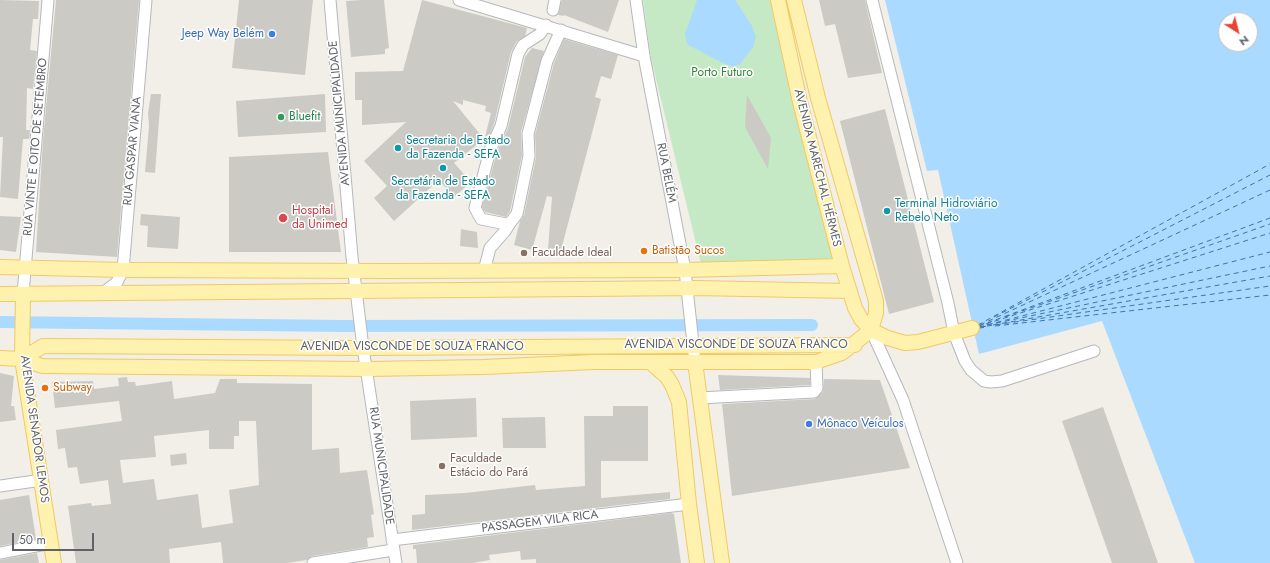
<!DOCTYPE html>
<html>
<head>
<meta charset="utf-8">
<style>
	body { margin:0 }
	#map { position:relative; width:1270px; height:563px; overflow:hidden; background:#f1efe8; font-family:Jost,sans-serif }
	canvas { display:block }
	.north { position:absolute; left:1218px; top:12px; width:40px; height:40px; box-sizing:border-box; background:#fff; border:1px solid #bfc1c3; border-radius:50%; rotate:144deg; font-size:11px; font-weight:700; line-height:16px; text-align:center; color:#5f6368 }
	.north::after { content:''; display:block; margin:auto; width:14px; height:18px; background:#ea4335; clip-path:polygon(50% 0,100% 100%,50% 72%,0 100%) }
	.scale { position:absolute; left:12px; top:533px; width:82px; height:18px; box-sizing:border-box; border:2px solid #5f6368; border-top:0; padding-left:5px; font-size:12px; line-height:14px; white-space:nowrap; color:#5f6368; -webkit-text-stroke:3px #fff; paint-order:stroke }
</style>
</head>
<body>
<div id="map">
<canvas width="1270" height="563"></canvas>
<div class="north">N</div>
<div class="scale">50 m</div>
</div>
<script>
const ctx = document.querySelector('canvas').getContext('2d');
ctx.lineJoin = 'round';
function paint(path, color) { ctx.fillStyle = color; ctx.fill(path, 'evenodd'); }
const shape = rows => new Path2D(rows.map(r => 'M' + r).join(''));
function trace(path, color, width, dash) { ctx.strokeStyle = color; ctx.lineWidth = width; ctx.lineCap = dash ? 'butt' : 'round'; ctx.setLineDash(dash || []); ctx.stroke(path); }
function write(font, color, halo, rows, align = 'center') {
  ctx.font = font + ' Jost,sans-serif'; ctx.lineWidth = 3; ctx.setLineDash([]); ctx.textBaseline = 'middle'; ctx.strokeStyle = halo; ctx.fillStyle = color; for (const [text, x, y, turn = 0] of rows) {
    ctx.save(); ctx.translate(x, y); ctx.rotate((+turn || 0) * Math.PI / 180); ctx.textAlign = isNaN(turn) ? turn : align; if (halo) ctx.strokeText(text, 0, 0); ctx.fillText(text, 0, 0); ctx.restore();
  }
}
paint(shape([
	[643,0,773,0,833,260,701,264,651,58]
]), '#c5e8c5');
paint(shape([
	[697,0,735,0,752,26,756,37,753,47,740,64,734,67,723,63,690,46,687,43,685,34],
	[885,0,1270,0,1270,563,1195,563,1102,321,979,354,938,170,927,171],
	[1226,20,1250,20,1250,44,1226,44]
]), '#aadaff');
trace(shape([
	[0,322,342,326,812,325]
]), '#aadaff', 12);
trace(shape([
	[994,317,1270,175],
	[1005,317,1270,224],
	[986,324,1270,233],
	[978,325,1270,164],
	[980,325,1270,190],
	[987,325,1270,266],
	[993,325,1270,276],
	[979,326,1270,218],
	[987,326,1270,286],
	[995,326,1270,295],
	[979,327,1270,252],
	[981,327,988,326],
	[979,328,988,327]
]), '#4174aa', 1, [5, 4]);
paint(shape([
	[0,0,39,1,38,19,33,19,30,50,37,51,33,89,27,88,26,130,30,130,29,139,23,139,18,199,0,197,3,137,0,137],
	[56,0,139,0,117,257,36,252,43,140],
	[239,0,313,0,305,75,232,68],
	[361,0,384,0,389,48,385,49,385,54,351,57,346,1],
	[422,0,527,28,525,36,517,41,511,52,494,124,490,134,485,137,491,113,485,111,486,106,463,100,463,105,453,101,484,139,454,163,471,182,454,197,439,180,394,221,374,198,387,186,364,161,406,122,362,125,362,100,355,100,355,72,403,71],
	[562,0,619,0,608,32,564,15,564,16,558,15],
	[819,0,865,0,882,73,848,78,835,24,825,26],
	[564,39,618,55,611,79,601,76,595,97,601,99,561,250,548,249,552,197,547,196,532,250,514,245,520,221,524,215,536,157,535,135,554,63],
	[532,48,544,51,521,132,522,155,510,211,506,217,485,212,482,207,497,152,508,128,525,57],
	[151,94,161,94,155,173,145,172,149,126,148,113],
	[325,94,326,132,238,137,236,101],
	[747,95,771,138,768,169,745,127],
	[885,109,934,302,889,314,840,121],
	[328,152,341,252,229,252,229,157],
	[141,214,180,217,178,249,147,247,148,226,140,225],
	[0,216,21,217,16,252,0,250],
	[461,229,477,232,478,248,460,246],
	[0,373,14,376,11,406,14,406,16,420,0,422],
	[718,375,810,378,810,385,720,390],
	[127,377,128,382,135,382,136,386,172,381,174,399,215,393,220,379,237,379,237,383,312,384,312,450,339,448,340,473,367,470,374,514,371,515,374,537,367,538,368,547,312,556,307,560,287,563,223,563,221,542,169,549,170,563,76,563,68,506,91,503,92,506,111,504,108,480,80,484,77,467,68,468,65,448,58,449,56,430,122,421,119,401,55,408,52,382,93,381,94,389,119,386,118,378],
	[239,421,256,421,259,485,229,490,233,523,202,528,198,494,157,500,154,479,123,483,120,460,156,457,154,436,209,430,209,449,234,449,234,436,239,436],
	[824,379,880,380,910,468,732,496,722,404,815,399,823,392],
	[476,398,477,437,411,440,410,401],
	[613,406,648,406,648,461,601,461,601,498,670,492,670,499,412,530,412,515,425,514,425,495,465,493,535,485,536,490,585,486,584,416,613,416],
	[1103,407,1158,563,1112,563,1062,421],
	[545,417,546,448,503,448,502,418],
	[186,453,187,464,171,466,170,455],
	[29,495,36,539,0,546,0,500],
	[671,513,674,514,681,563,536,563,536,559,521,560,520,551,489,555,490,560,472,563,417,563,416,549,413,549,413,545],
	[37,553,39,563,0,563,0,560]
]), '#cccac5');
const minor = shape([
	[330,0,352,257,363,348,396,563],
	[459,0,644,56],
	[636,0,644,56,685,270,695,362],
	[872,0,948,303,954,333,965,361,971,370,984,381,991,382,1002,381,1094,351],
	[553,10,555,0],
	[546,25,540,34,523,45,518,54,501,126,490,150,475,208,481,219,506,224,510,223,517,214,529,156,528,134,547,61,561,30],
	[484,271,490,248,505,231,510,223],
	[103,293,117,282,123,270,146,0],
	[23,294,48,0],
	[871,330,903,400,957,563],
	[699,398,814,392,817,388,816,362],
	[0,486,42,480],
	[392,540,689,504],
	[0,553,51,543],
	[313,563,393,550]
]);
const major = shape([
	[778,0,800,102,842,266,855,308,861,319,871,330,888,338,905,343,918,342,972,328],
	[0,267,123,270,385,271,685,270,842,266],
	[0,294,696,288,850,291],
	[23,294,22,359,54,563],
	[0,358,22,359,42,366,368,369,483,367,593,362,816,362,842,353,871,330,876,313,876,301,818,98,794,0],
	[22,359,43,346,363,348,855,345],
	[650,362,667,377,672,385,679,402,689,504,697,563],
	[695,362,722,563]
]);
trace(minor, '#b5b8bc', 13);
trace(major, '#f2c960', 16);
trace(minor, '#fff', 11);
trace(major, '#fff2af', 14);
for (const [x, y, r, color] of [
	[272,34,4,"#3f7fe0"],
	[281,117,4,"#2e9e5b"],
	[398,148,4,"#0f9aa8"],
	[443,168,4,"#0f9aa8"],
	[887,211,4,"#0f9aa8"],
	[283,218,5,"#e0444e"],
	[644,251,4,"#e8710a"],
	[524,253,4,"#8d6e63"],
	[45,388,4,"#e8710a"],
	[809,424,4,"#3f7fe0"],
	[442,466,4,"#8d6e63"]
]) { const dot = new Path2D(); dot.arc(x, y, r, 0, 2 * Math.PI); ctx.fillStyle = color; ctx.fill(dot); trace(dot, '#fff', 1.5); }
write('12px', '#366cbe', '#fff', [
	["Jeep Way Belém",264,34],
	["Mônaco Veículos",817,424,"left"]
], 'right');
write('12px', '#348238', '#fff', [
	["Porto Futuro",722,73]
]);
write('12px', '#5f6368', '#fff', [
	["AVENIDA MUNICIPALIDADE",340,113,-95],
	["RUA VINTE E OITO DE SETEMBRO",36,147,-85],
	["RUA GASPAR VIANA",133,151,-85],
	["AVENIDA MARECHAL HÉRMES",817,168,76],
	["RUA BELÉM",666,173,79],
	["AVENIDA VISCONDE DE SOUZA FRANCO",736,345],
	["AVENIDA VISCONDE DE SOUZA FRANCO",412,347],
	["AVENIDA SENADOR LEMOS",34,429,82],
	["RUA MUNICIPALIDADE",381,466,82],
	["PASSAGEM VILA RICA",540,522,-7]
]);
write('12px', '#27864d', '#fff', [
	["Bluefit",289,117]
], 'left');
write('12px', '#0d838f', '#fff', [
	["Secretaria de Estado",406,141],
	["da Fazenda - SEFA",406,155],
	["Secretária de Estado",443,182,"center"],
	["da Fazenda - SEFA",443,196,"center"],
	["Terminal Hidroviário",895,204],
	["Rebelo Neto",895,218]
], 'left');
write('12px', '#be3a42', '#fff', [
	["Hospital",292,211],
	["da Unimed",292,225]
], 'left');
write('12px', '#c56008', '#fff', [
	["Batistão Sucos",652,251],
	["Subway",53,388]
], 'left');
write('12px', '#785e54', '#fff', [
	["Faculdade Ideal",532,253],
	["Faculdade",450,459],
	["Estácio do Pará",450,473]
], 'left');
</script>
</body>
</html>
